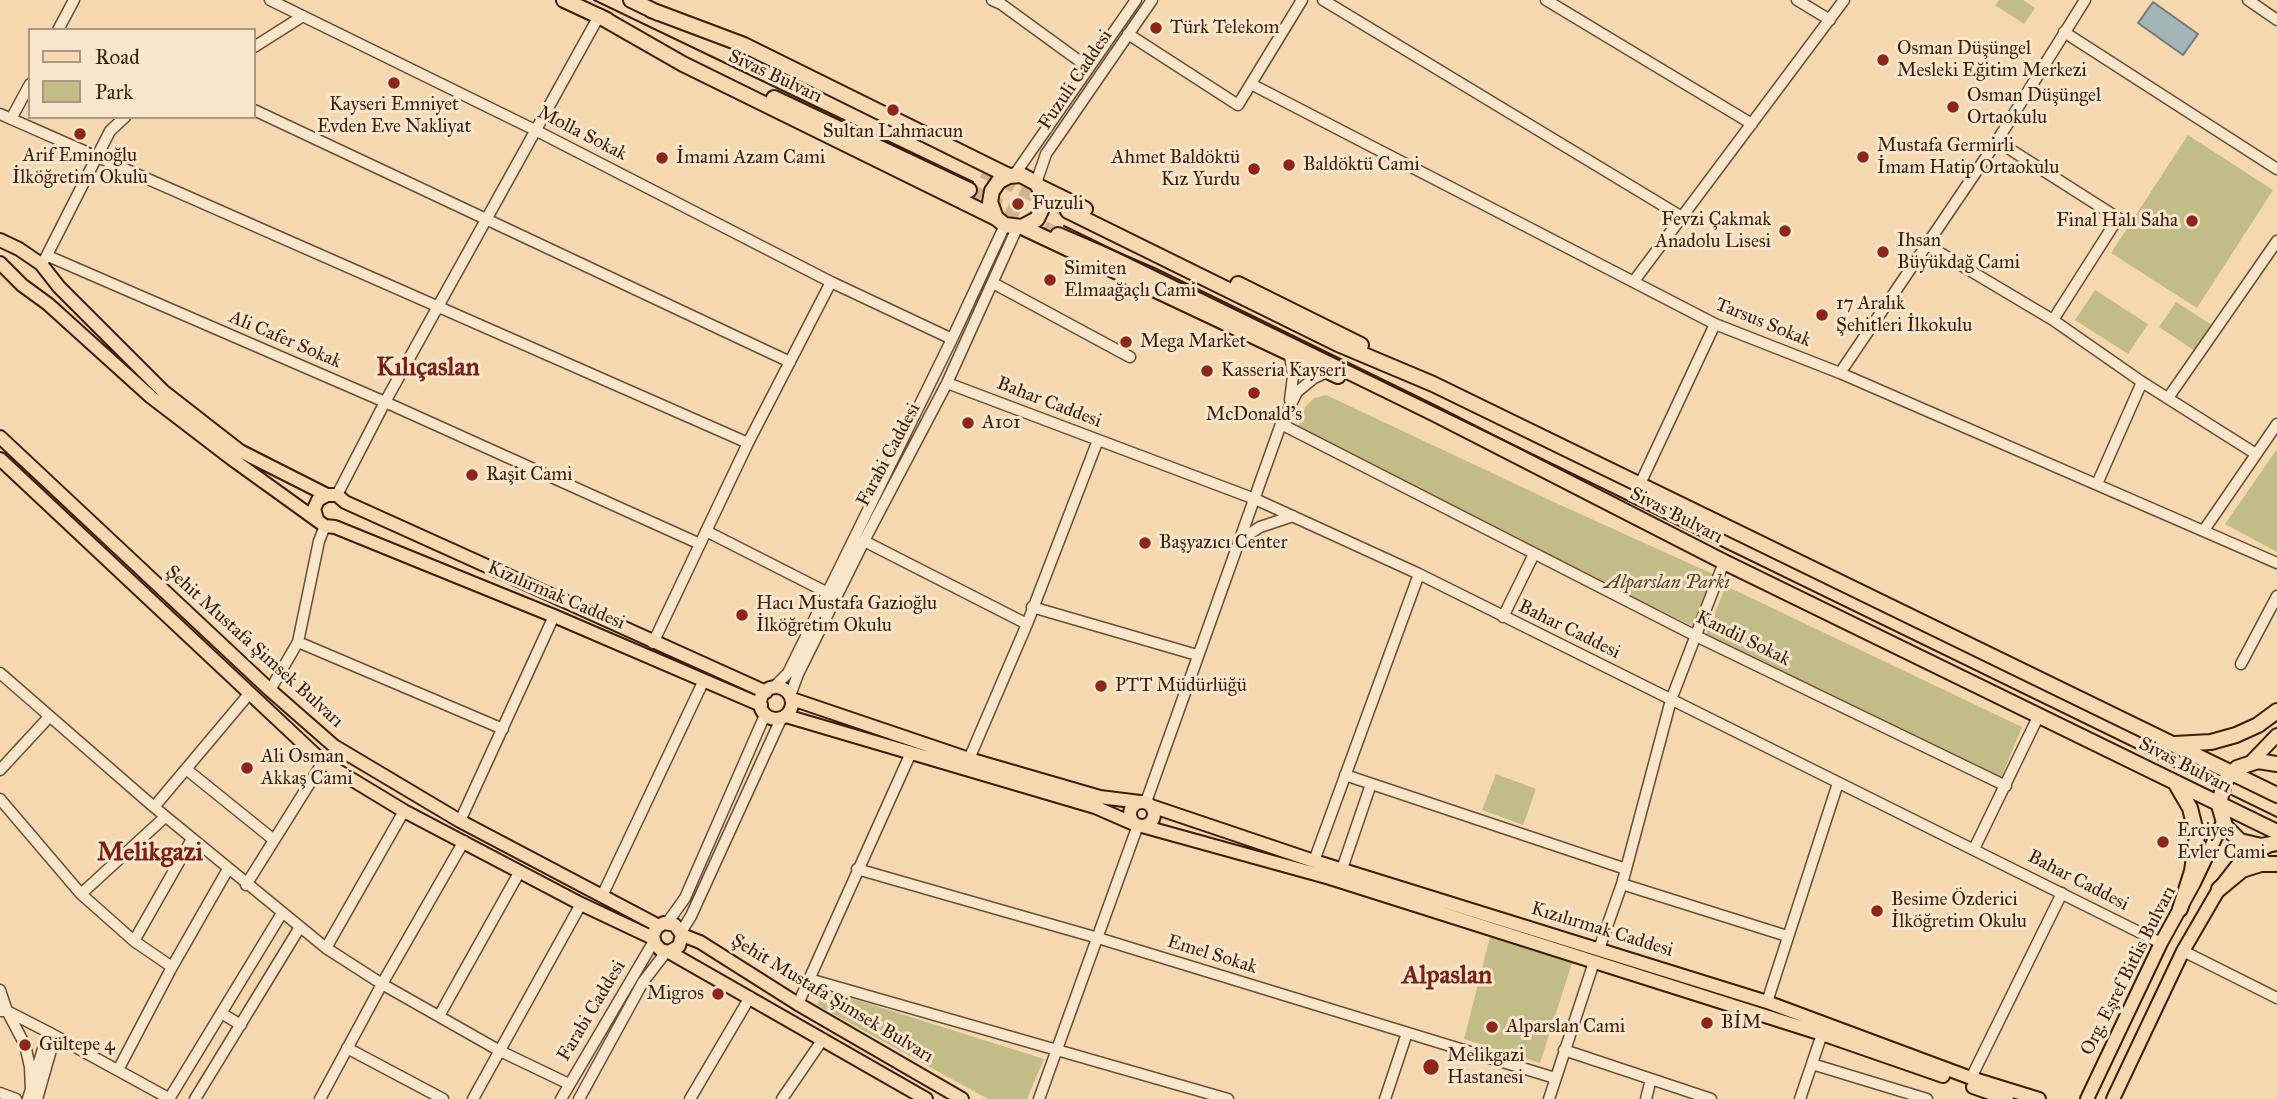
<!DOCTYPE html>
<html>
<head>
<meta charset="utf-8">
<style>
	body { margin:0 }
	#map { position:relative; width:2277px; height:1099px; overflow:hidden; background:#f5d8b0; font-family:"IM FELL Great Primer",serif }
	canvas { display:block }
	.legend { position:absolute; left:28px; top:28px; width:228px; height:91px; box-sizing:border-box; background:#f8e6cc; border:2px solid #ac967f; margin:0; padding:9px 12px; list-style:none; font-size:21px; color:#3b1d0c }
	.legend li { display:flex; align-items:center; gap:14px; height:35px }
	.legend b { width:35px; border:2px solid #ac967f }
</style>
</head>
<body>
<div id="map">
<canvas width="2277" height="1099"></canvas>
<ul class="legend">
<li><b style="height:9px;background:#f5d8b0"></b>Road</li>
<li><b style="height:19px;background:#c2bd87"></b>Park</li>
</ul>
</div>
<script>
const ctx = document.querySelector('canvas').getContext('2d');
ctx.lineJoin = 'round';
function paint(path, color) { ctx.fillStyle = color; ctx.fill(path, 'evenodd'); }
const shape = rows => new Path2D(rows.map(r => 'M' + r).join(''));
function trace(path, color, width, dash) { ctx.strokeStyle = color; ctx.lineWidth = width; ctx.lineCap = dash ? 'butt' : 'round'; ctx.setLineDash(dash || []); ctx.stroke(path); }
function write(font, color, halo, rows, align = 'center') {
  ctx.font = font + ' "IM FELL Great Primer",serif'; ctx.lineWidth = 6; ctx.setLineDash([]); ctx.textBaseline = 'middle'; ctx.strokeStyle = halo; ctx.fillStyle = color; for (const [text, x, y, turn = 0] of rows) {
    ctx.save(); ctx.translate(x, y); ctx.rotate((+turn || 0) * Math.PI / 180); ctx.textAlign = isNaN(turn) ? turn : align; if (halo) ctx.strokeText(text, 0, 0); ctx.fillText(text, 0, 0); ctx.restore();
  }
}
paint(shape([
	[1999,0,2023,0,2035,8,2024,24,1995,5],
	[2188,135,2273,190,2197,308,2111,253],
	[2095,290,2148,324,2128,354,2075,320],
	[2176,302,2212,325,2195,351,2159,327],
	[1326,395,1556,503,1715,575,1693,626,1446,507,1296,431,1305,407,1314,398],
	[2277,449,2277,552,2225,524],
	[1726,586,2022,727,2001,778,1705,637],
	[1496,774,1536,789,1523,825,1482,810],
	[1490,937,1572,963,1540,1063,1464,1039],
	[825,990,1044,1059,1027,1099,988,1099,817,1005]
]), '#c2bd87');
const water = shape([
	[2153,2,2198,34,2183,55,2138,23,2153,2]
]);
paint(water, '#a2b6b8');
trace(water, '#797973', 2);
trace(shape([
	[983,171,1068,211],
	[969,190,1058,235]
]), '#d0b38f', 14, [14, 7]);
const minor = shape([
	[270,0,537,131,831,282,952,339],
	[992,0,1001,4,1089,68],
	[1323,0,1682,217],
	[1546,0,1752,124],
	[1797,0,1830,20],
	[2248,0,2277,20],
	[58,30,74,0],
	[2064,32,2277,169],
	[1128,34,1238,105,1302,0],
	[254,47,303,16],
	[1251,84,1715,324,1840,373,2277,563],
	[254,110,790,362],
	[0,114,748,443],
	[11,119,30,84],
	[1997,141,2118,218,2053,320],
	[1015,174,1136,0],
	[1036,183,1046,154,1152,0],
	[1927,245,2053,320,2142,382,2256,454],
	[48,256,385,402,700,544],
	[45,259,110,131,125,117],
	[1634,281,1844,0],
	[993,283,1130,357],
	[1840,373,1997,141,2085,0],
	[947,383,1255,499,1419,574,2161,943],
	[2168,398,2277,241],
	[1290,400,1293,376,1290,355],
	[1281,424,1696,636,2006,786],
	[1640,484,1715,324],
	[2097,484,2142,382],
	[337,495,385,402,599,16],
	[2204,530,2277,424],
	[706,531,826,592],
	[1240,540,1260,527,1293,516],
	[864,541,1027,624],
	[1032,607,1197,655],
	[1503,617,1534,554],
	[298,642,503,729],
	[653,643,748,443,831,282],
	[2241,664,2277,596],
	[0,673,154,807,326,948,382,984,500,1051,569,1084],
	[773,688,788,673,952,339,1005,225],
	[270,690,298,642,319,541,325,526],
	[790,696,798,674,864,541,947,383,1017,228],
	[969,759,1027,624,1098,440],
	[186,769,274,840],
	[0,770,49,717],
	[1345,775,1626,869],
	[0,799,81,894,134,941,172,967],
	[1146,802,1281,424,1297,392,1314,378,1327,372],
	[154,807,249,694],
	[460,821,554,616],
	[1974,849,2039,715],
	[1314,861,1419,574],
	[857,869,1098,938,1555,1078],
	[1342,869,1371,784],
	[1622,884,1787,936],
	[246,885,323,762],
	[81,894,165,817],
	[602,896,704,680],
	[667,923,685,898,765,715],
	[681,932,691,916,781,719],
	[134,941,192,839],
	[326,948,404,811],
	[1599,949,1622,884,1671,700,1724,562],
	[2183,951,2277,998],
	[809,979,1228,1099],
	[0,990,7,1011,25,1045,30,1067,31,1091],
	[1767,1002,1838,783],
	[798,1004,910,755],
	[0,1011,7,1011,48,1032,170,1099],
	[221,1013,241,1025],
	[439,1016,520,871],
	[347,1048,443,1099],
	[1564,1050,1711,1099],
	[1812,1064,1927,1099],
	[118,1070,172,967,228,869],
	[1971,1078,2062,893],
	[0,1093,16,1099],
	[28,1099,48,1032],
	[37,1099,55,1036],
	[169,1099,282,913],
	[195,1099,300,927],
	[320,1099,382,984,464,841],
	[473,1099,581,904],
	[561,1099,654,941],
	[579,1099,643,982,666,952],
	[690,1099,750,997],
	[782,1099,823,1039],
	[1039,1099,1138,825],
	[1385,1099,1407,1033],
	[1549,1099,1594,962],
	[1646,1099,1651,1079],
	[1800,1099,1822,1034]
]);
const major = shape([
	[0,240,19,249,41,264,59,287,163,391,240,451,327,495],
	[0,263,22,285,48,304,151,397,232,459,325,526,335,527,554,616,761,705],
	[0,437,270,690,334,746,460,821,659,926],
	[0,459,323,762,404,811,581,904,653,938],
	[317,519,314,509,318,500,327,495,337,495,345,502,766,692],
	'760 703a16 16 0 1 1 32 0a16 16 0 1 1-32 0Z',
	[792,699,969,759,1100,797,1140,802],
	[786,716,1095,807,1134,824],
	[2251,762,2277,735],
	'1130 814a12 12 0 1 1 24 0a12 12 0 1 1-24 0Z',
	[1151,806,1314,861,1767,1002,1971,1078,2039,1099],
	[1142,826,1330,878,1822,1034,1943,1076],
	[682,935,700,942,798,1004,962,1099],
	[669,952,679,946,682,935,675,925,664,923,657,927,653,935,655,944,661,950,669,952,926,1099],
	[1973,1087,2007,1099],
	[2087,1099,2161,943,2194,883,2223,822],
	[2113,1099,2183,951,2219,889,2240,862,2268,846]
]);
const highway = shape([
	[564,0,607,20],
	[631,0,658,13],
	[651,10,744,45,1009,176],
	[599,16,683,64,996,218,1005,225,1022,227,1037,219,1044,204,1042,192,1036,183,1021,175,1009,176,999,181,992,191,990,202,996,218],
	[774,98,969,190],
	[1040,187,1085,209],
	[1068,211,1338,344,1433,384,2277,795],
	[1022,227,1338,376],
	[1058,235,1153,276,1435,414,1724,562,2277,832],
	[1238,284,1361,345],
	[2175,744,2211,742,2236,735,2258,725,2277,711],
	[2277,764,2258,761,2237,768,2224,782,2219,805,2225,826,2240,841,2261,846,2277,843],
	[2176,784,2190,808,2197,836,2192,871,2180,909],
	[2219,889,2242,870,2261,864,2277,864]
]);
trace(minor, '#6a4c35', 13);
trace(major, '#3b1d0c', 16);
trace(highway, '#3b1d0c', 18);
trace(minor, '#f8e6cc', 10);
trace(major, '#f5d8b0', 12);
trace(highway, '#f5d8b0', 14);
trace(shape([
	[594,0,973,182],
	[1064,226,2277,817]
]), '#3b1d0c', 2);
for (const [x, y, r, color] of [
	[1156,28,7,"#8f2418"],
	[1883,60,7,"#8f2418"],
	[394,83,7,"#8f2418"],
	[1953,107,7,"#8f2418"],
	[893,110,7,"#8f2418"],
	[80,134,7,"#8f2418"],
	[1863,157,7,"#8f2418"],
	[662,158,7,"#8f2418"],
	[1289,165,7,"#8f2418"],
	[1254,169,7,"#8f2418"],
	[1018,204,7,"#8f2418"],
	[2192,221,7,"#8f2418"],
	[1785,231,7,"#8f2418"],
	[1883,252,7,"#8f2418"],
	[1050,280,7,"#8f2418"],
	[1822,315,7,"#8f2418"],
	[1126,342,7,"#8f2418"],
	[1207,371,7,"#8f2418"],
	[1254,393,7,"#8f2418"],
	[968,423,7,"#8f2418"],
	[472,475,7,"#8f2418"],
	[1145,543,7,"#8f2418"],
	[742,615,7,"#8f2418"],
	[1101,686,7,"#8f2418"],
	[247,768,7,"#8f2418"],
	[2163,842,7,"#8f2418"],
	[1877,911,7,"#8f2418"],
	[718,994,7,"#8f2418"],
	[1707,1023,7,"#8f2418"],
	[1492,1027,7,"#8f2418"],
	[25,1045,7,"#8f2418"],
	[1431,1067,9,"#8f2418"]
]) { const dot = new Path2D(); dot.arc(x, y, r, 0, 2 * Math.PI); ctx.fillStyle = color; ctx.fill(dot); trace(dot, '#f8e6cc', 2.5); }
write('19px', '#3b1d0c', '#f8e6cc', [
	["Türk Telekom",1170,28],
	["Osman Düşüngel",1897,49],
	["Mesleki Eğitim Merkezi",1897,71],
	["Osman Düşüngel",1967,96],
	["Ortaokulu",1967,118],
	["Kayseri Emniyet",394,105,"center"],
	["Evden Eve Nakliyat",394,127,"center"],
	["Sultan Lahmacun",893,132,"center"],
	["Mustafa Germirli",1877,146],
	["İmam Hatip Ortaokulu",1877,168],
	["Arif Eminoğlu",80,156,"center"],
	["İlköğretim Okulu",80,178,"center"],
	["İmami Azam Cami",676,158],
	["Ahmet Baldöktü",1240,158,"right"],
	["Kız Yurdu",1240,180,"right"],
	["Baldöktü Cami",1303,165],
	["Fuzuli",1032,204],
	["Fevzi Çakmak",1771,220,"right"],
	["Anadolu Lisesi",1771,242,"right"],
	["Final Halı Saha",2178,221,"right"],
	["Ihsan",1897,241],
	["Büyükdağ Cami",1897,263],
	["Simiten",1064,269],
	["Elmaağaçlı Cami",1064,291],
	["17 Aralık",1836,304],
	["Şehitleri İlkokulu",1836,326],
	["Mega Market",1140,342],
	["Kasseria Kayseri",1221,371],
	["McDonald's",1254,415,"center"],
	["A101",982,423],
	["Raşit Cami",486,475],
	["Başyazıcı Center",1159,543],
	["Hacı Mustafa Gazioğlu",756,604],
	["İlköğretim Okulu",756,626],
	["PTT Müdürlüğü",1115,686],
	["Ali Osman",261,757],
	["Akkaş Cami",261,779],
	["Erciyes",2177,831],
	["Evler Cami",2177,853],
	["Besime Özderici",1891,900],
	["İlköğretim Okulu",1891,922],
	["Migros",704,994,"right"],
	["BİM",1721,1023],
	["Alparslan Cami",1506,1027],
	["Gültepe 4",39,1045],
	["Melikgazi",1447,1056],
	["Hastanesi",1447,1078]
], 'left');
write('19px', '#3b1d0c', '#f8e6cc', [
	["Sivas Bulvarı",775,77,25],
	["Fuzuli Caddesi",1076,80,-56],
	["Molla Sokak",582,134,27],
	["Tarsus Sokak",1763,323,22],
	["Ali Cafer Sokak",285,340,23],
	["Bahar Caddesi",1049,403,21],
	["Farabi Caddesi",889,455,-62],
	["Sivas Bulvarı",1676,516,27],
	["Kızılırmak Caddesi",556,596,23],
	["Bahar Caddesi",1569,630,26],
	["Kandil Sokak",1743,639,26],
	["Şehit Mustafa Şimsek Bulvarı",254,647,42],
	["Sivas Bulvarı",2185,766,27],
	["Bahar Caddesi",2078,881,27],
	["Kızılırmak Caddesi",1602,930,17],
	["Emel Sokak",1212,955,17],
	["Org. Eşref Bitlis Bulvarı",2129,971,-63],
	["Şehit Mustafa Şimsek Bulvarı",832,999,31],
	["Farabi Caddesi",592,1011,-59]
]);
write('italic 19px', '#5d452b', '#f8e6cc', [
	["Alparslan Parkı",1667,583]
]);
write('bold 26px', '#7a1f14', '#f8e6cc', [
	["Kılıçaslan",428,369],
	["Melikgazi",150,854],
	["Alpaslan",1447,977]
]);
</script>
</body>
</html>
